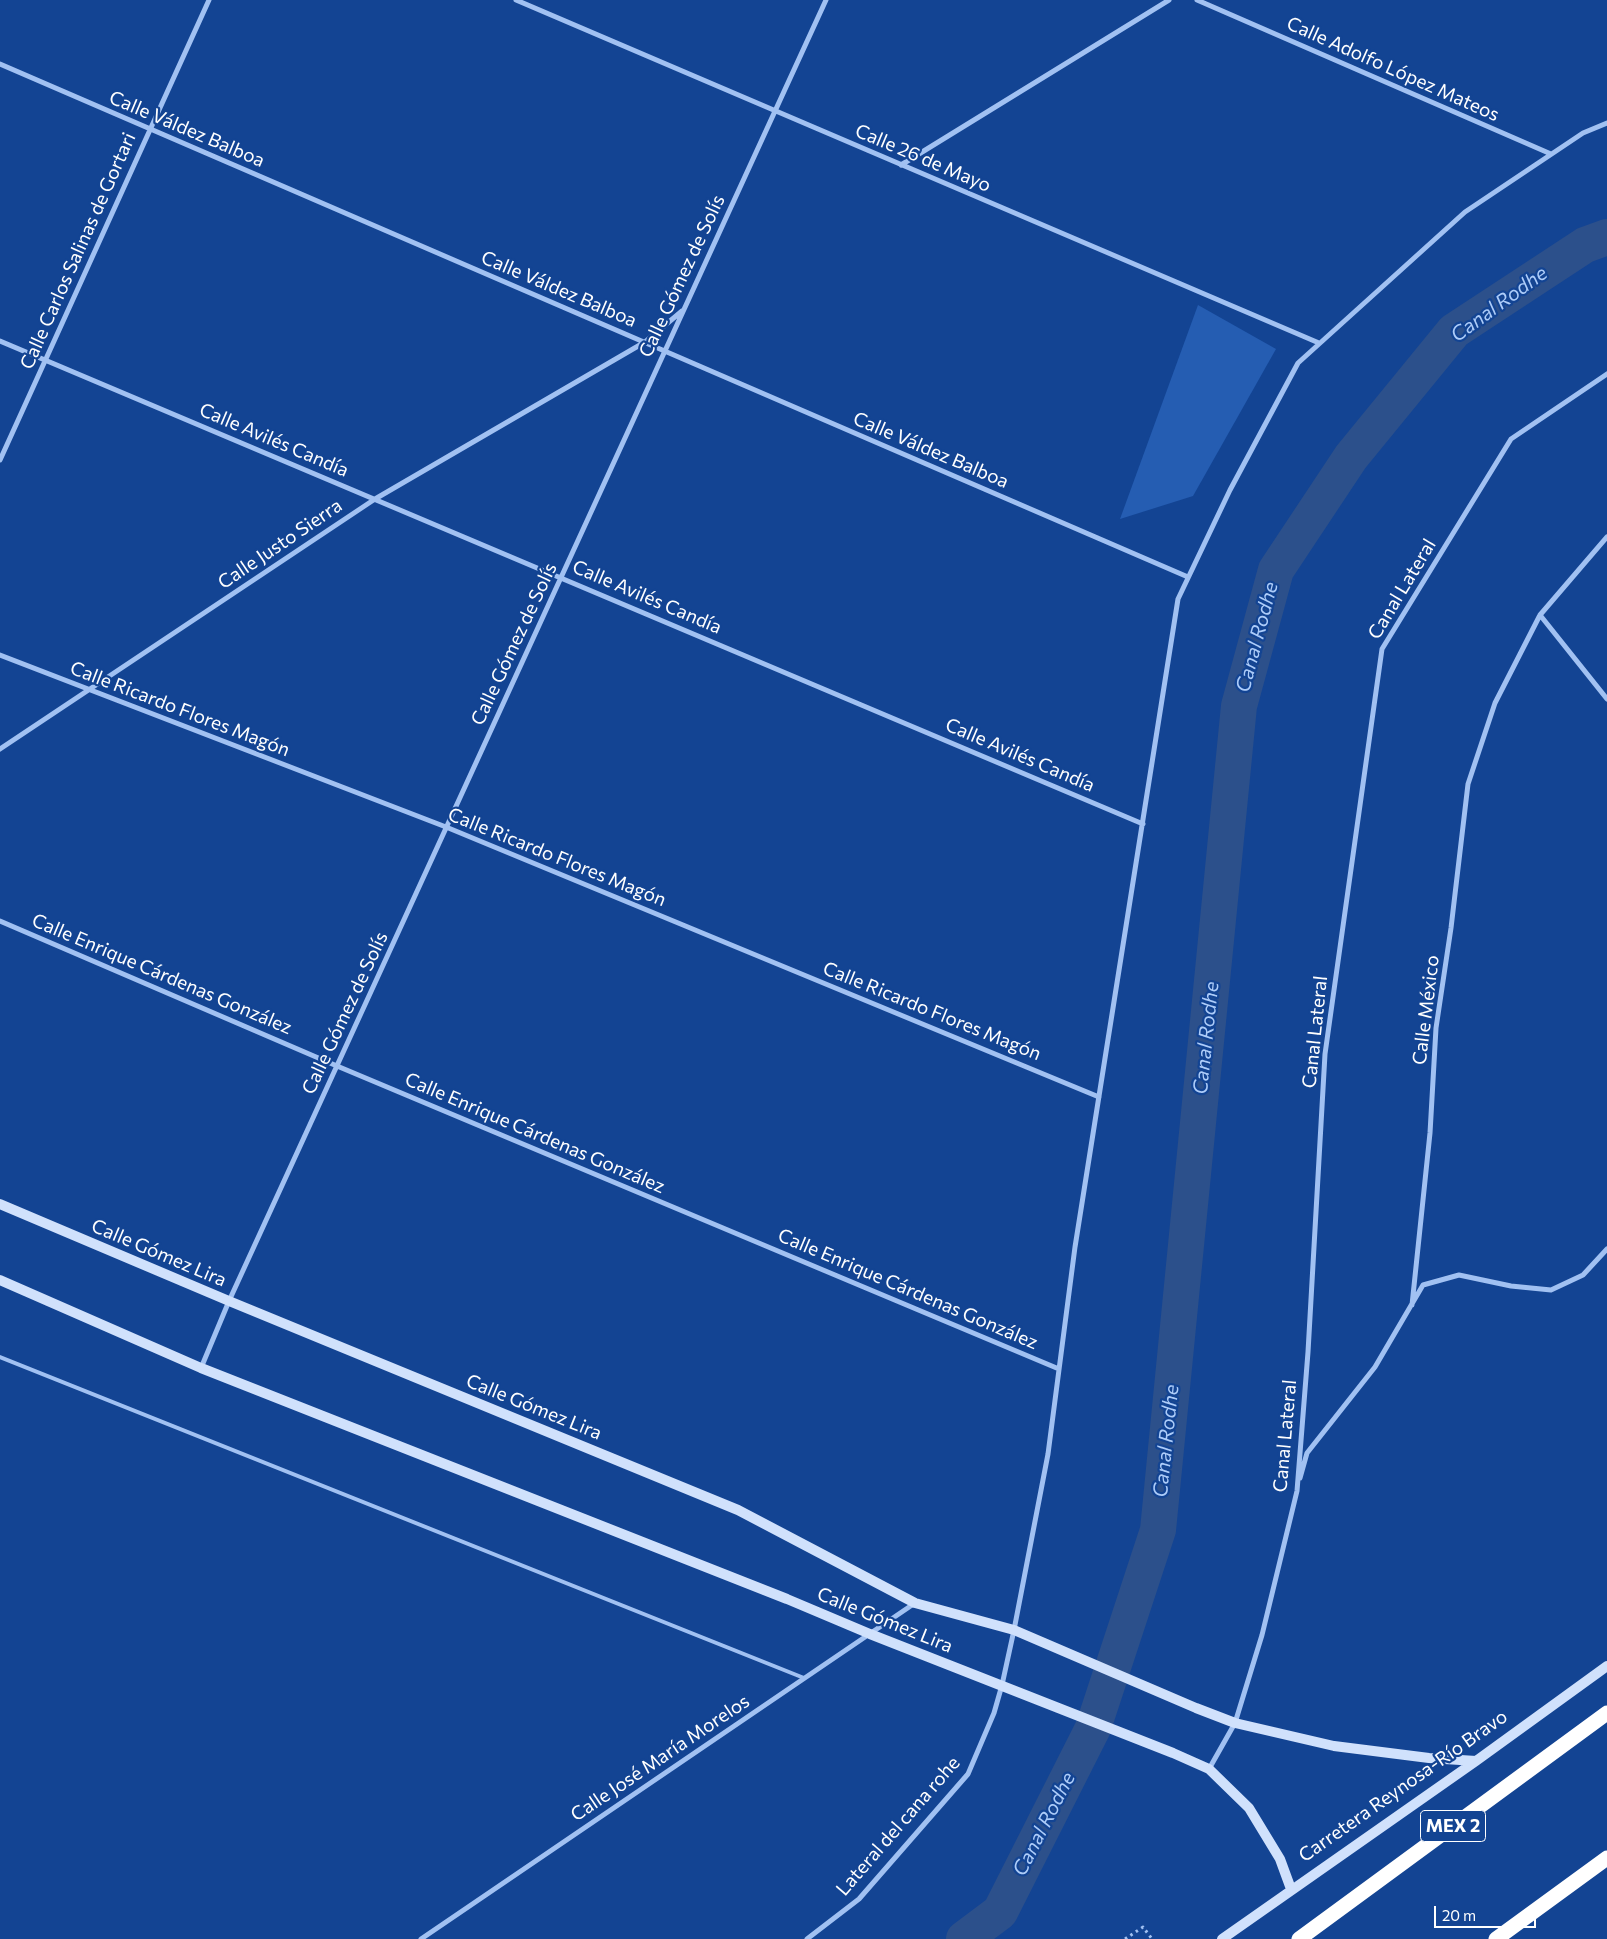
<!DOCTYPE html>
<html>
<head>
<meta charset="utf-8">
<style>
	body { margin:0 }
	#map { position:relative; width:1607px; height:1939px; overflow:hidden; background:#134493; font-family:Commissioner,sans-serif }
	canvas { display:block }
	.scale { position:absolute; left:1434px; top:1906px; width:102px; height:22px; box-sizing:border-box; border:2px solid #fff; border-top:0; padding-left:6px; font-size:15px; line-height:18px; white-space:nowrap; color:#fff; -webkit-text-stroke:4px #134493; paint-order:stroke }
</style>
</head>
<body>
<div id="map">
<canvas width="1607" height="1939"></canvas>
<div class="scale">20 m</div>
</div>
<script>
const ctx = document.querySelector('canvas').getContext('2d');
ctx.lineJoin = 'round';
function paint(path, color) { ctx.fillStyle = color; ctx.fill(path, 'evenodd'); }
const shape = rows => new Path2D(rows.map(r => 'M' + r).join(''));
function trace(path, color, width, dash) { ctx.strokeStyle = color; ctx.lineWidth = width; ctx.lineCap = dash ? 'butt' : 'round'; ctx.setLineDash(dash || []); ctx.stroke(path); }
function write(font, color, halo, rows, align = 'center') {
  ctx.font = font + ' Commissioner,sans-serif'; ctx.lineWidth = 4.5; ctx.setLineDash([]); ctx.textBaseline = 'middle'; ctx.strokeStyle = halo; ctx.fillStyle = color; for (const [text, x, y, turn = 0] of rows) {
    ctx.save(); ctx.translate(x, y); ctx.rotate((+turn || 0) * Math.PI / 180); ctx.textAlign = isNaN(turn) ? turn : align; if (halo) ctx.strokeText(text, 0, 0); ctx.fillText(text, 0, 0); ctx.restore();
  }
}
paint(shape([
	[1198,305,1276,349,1193,496,1120,519]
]), '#255db2');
trace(shape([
	[964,1939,1000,1912,1093,1728,1158,1530,1239,706,1276,570,1351,457,1454,331,1585,245,1607,237]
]), '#2c508b', 36);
trace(shape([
	[1125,1939,1143,1927,1152,1939]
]), '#a1c1f2', 3, [2.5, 4]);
trace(shape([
	[0,1357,804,1678]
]), '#a1c1f2', 4);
trace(shape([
	[516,0,1319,343],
	[1197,0,1551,154],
	[0,64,1188,577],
	[901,165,1169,0],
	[0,341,1143,824],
	[0,460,209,0],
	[1540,615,1607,699],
	[0,655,446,827,1099,1097],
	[0,749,375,499,645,342,682,311],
	[0,921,337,1066,1059,1369],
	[1412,1305,1430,1133,1436,1028,1451,928,1468,784,1495,703,1540,615,1607,537],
	[201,1368,229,1301,826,0],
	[1300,1478,1307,1453,1375,1367,1423,1285,1459,1275,1511,1286,1551,1290,1583,1275,1607,1249],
	[1209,1769,1235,1723,1262,1635,1297,1491,1308,1352,1325,1054,1382,649,1511,439,1607,374],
	[421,1939,915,1603],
	[807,1939,859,1899,968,1774,994,1713,1002,1685,1014,1630,1048,1454,1075,1247,1178,599,1230,490,1298,363,1465,212,1583,133,1607,123]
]), '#a1c1f2', 5);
trace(shape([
	[0,1204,229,1301,738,1510,915,1603,1014,1630,1196,1708,1235,1723,1334,1746,1429,1758,1476,1761],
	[0,1280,201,1368,787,1599,870,1634,1173,1753,1209,1769,1249,1808,1280,1859,1291,1889],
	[1222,1939,1476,1761,1607,1666]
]), '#d0e1fc', 10);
trace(shape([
	[1299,1939,1607,1713],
	[1496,1939,1607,1858]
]), '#fff', 15);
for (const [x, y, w] of [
	[1453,1826,65]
]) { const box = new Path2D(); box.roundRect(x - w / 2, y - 15.5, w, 31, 4); ctx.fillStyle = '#134493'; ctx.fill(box); trace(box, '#fff', 1); }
write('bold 18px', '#fff', null, [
	["MEX 2",1453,1826]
]);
write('19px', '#fff', '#134493', [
	["Calle Adolfo López Mateos",1393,69,24],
	["Calle Váldez Balboa",187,129,23],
	["Calle 26 de Mayo",923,158,23],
	["Calle Carlos Salinas de Gortari",78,251,-66],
	["Calle Gómez de Solís",682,276,-65],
	["Calle Váldez Balboa",559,289,23],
	["Calle Avilés Candía",274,440,23],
	["Calle Váldez Balboa",931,450,23],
	["Calle Justo Sierra",280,544,-34],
	["Canal Lateral",1402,589,-59],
	["Calle Avilés Candía",647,597,23],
	["Calle Gómez de Solís",514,644,-65],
	["Calle Ricardo Flores Magón",180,709,21],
	["Calle Avilés Candía",1020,755,23],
	["Calle Ricardo Flores Magón",557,857,22],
	["Calle Enrique Cárdenas González",162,974,23],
	["Calle México",1426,1010,-83],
	["Calle Ricardo Flores Magón",932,1011,22],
	["Calle Gómez de Solís",345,1013,-65],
	["Canal Lateral",1315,1032,-84],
	["Calle Enrique Cárdenas González",535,1133,23],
	["Calle Gómez Lira",159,1253,23],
	["Calle Enrique Cárdenas González",908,1289,23],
	["Calle Gómez Lira",534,1407,22],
	["Canal Lateral",1285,1436,-85],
	["Calle Gómez Lira",885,1620,22],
	["Calle José María Morelos",660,1758,-34],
	["Carretera Reynosa-Río Bravo",1403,1786,-35],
	["Lateral del cana rohe",898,1826,-49]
]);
write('italic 20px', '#adccf9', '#134493', [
	["Canal Rodhe",1499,304,-36],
	["Canal Rodhe",1257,637,-75],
	["Canal Rodhe",1206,1038,-84],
	["Canal Rodhe",1166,1441,-84],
	["Canal Rodhe",1044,1824,-63]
]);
</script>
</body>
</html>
